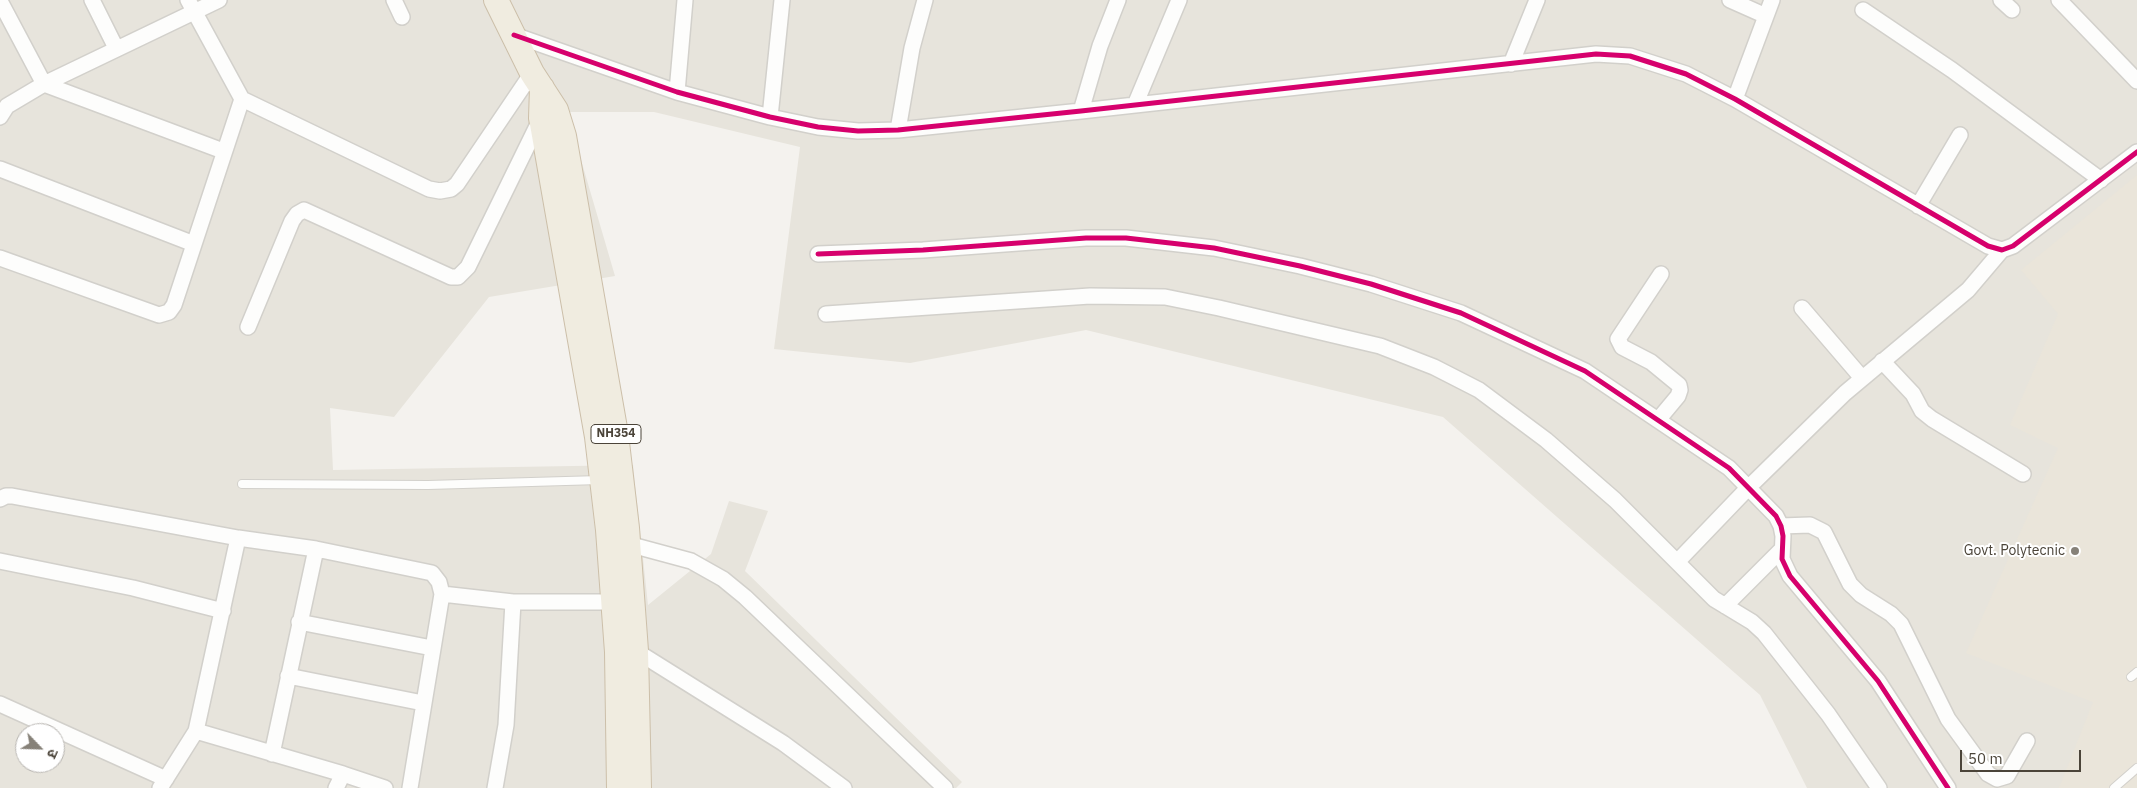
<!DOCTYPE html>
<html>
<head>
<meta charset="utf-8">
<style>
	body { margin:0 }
	#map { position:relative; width:2137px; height:788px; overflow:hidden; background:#f4f2ee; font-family:"IBM Plex Sans","Noto Sans Devanagari",sans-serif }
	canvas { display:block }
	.north { position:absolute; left:15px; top:723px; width:50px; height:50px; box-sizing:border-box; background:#fff; border:1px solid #b7b4b0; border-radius:50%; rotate:114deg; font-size:14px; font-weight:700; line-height:20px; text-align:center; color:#4b4439 }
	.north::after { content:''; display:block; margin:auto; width:18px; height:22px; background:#868178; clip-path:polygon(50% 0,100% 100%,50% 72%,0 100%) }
	.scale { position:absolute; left:1960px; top:750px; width:121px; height:22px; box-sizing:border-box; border:2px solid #4b4439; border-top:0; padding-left:6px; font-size:15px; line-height:18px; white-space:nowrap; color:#4b4439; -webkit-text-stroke:4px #fff; paint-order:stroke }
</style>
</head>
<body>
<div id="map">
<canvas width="2137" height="788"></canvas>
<div class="north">उ</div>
<div class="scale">50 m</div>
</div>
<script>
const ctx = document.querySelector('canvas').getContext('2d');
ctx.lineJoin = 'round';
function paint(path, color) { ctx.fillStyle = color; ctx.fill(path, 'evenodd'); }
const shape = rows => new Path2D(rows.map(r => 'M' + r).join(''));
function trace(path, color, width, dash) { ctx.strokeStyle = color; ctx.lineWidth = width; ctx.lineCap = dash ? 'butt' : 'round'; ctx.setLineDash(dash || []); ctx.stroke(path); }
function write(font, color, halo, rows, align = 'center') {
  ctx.font = font + ' "IBM Plex Sans",sans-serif'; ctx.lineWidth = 4; ctx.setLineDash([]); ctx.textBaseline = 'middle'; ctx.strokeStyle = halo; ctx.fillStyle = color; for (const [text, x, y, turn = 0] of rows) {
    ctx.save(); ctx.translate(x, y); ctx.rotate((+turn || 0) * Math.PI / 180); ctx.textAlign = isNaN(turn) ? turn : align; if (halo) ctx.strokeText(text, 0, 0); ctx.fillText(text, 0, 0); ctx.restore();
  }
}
paint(shape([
	[0,0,2137,0,2137,788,1807,788,1760,695,1443,417,1086,330,910,363,774,349,800,147,654,112,567,112,615,276,489,297,394,417,330,408,333,470,633,465,648,605,711,554,729,501,768,511,745,571,962,782,956,788,0,788],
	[25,733,55,733,55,763,25,763]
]), '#e7e4dc');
paint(shape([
	[2137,175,2137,788,2059,788,2093,702,1966,653,2058,448,2010,425,2058,314,2021,270]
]), '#eae5da');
const service = shape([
	[242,484,428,485,600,480],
	[2131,677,2137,672],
	[2114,788,2137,768]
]);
const minor = shape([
	[92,0,116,48],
	[188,0,242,99,429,189,440,191,451,189,457,184,532,73],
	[394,0,402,17],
	[1730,0,1766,16],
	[2001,0,2012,10],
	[2059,0,2137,81],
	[0,1,44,84,223,151],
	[1863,10,1952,70,2101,180],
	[514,35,677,92,770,117,818,127,858,131,898,130,1081,111,1596,54,1630,56,1686,74,1735,99,1988,246,2002,250,2013,246,2137,152],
	[1511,64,1537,0],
	[677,92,685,0],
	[1735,99,1772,0],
	[1135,105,1179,0],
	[1081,111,1100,46,1118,0],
	[0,117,7,106,44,84,219,0],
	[770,117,782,0],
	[898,130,912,48,925,0],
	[0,169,194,244],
	[1918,206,1960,135],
	[818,254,923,250,1086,238,1126,238,1214,248,1300,266,1371,284,1461,313,1585,371,1729,468,1776,516,1781,526,1783,536,1782,559,1790,576,1878,681,1948,788],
	[0,258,159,315,169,312,174,305,242,99],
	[1802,308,1862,378],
	[826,314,1090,296,1165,297,1219,308,1380,346,1434,367,1479,390,1546,440,1615,500,1714,599,1752,622,1764,633,1828,714,1879,788],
	[248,327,292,221,297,214,304,210,451,277,458,277,468,267,541,118],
	[1882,361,1913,394,1922,411,1932,419,2023,474],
	[1658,420,1678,396,1680,390,1679,385,1651,362,1622,347,1618,339,1661,274],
	[0,499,6,496,12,496,238,538,316,549,432,573,439,582,442,594,410,788],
	[1781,526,1810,525,1824,532,1850,584,1861,595,1891,614,1901,624,1948,719,1988,774,1997,779,2007,776,2027,741],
	[628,544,691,561,723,579,745,597,945,788],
	[0,561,133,588,223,611],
	[1678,561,1749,487,1845,393,1968,290,2002,250],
	[442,594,513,602,621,602],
	[1725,606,1782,549],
	[299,622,432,648],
	[636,651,783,743,844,788],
	[288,676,423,703],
	[0,704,166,779],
	[196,731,343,774,385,788],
	[272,754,316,549],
	[160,788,196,731,238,538],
	[336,788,343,774],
	[495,788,506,725,513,602]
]);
const trunk = shape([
	[496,0,532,73,556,110,564,136,616,434,627,528,636,651,639,788],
	[542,88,541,118,597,437,608,530,617,652,619,788]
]);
trace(service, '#d2d0cb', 10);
trace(minor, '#d2d0cb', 18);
trace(trunk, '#ccbfa9', 26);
trace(service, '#fdfdfc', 8);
trace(minor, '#fdfdfc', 15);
trace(trunk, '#f0ece0', 24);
trace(shape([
	[514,35,677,92,770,117,818,127,858,131,898,130,1081,111,1596,54,1630,56,1686,74,1735,99,1988,246,2002,250,2013,246,2137,152],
	[818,254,923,250,1086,238,1126,238,1214,248,1300,266,1371,284,1461,313,1585,371,1729,468,1776,516,1781,526,1783,536,1782,559,1790,576,1878,681,1948,788]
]), '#d6006c', 5);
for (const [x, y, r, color] of [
	[2075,551,5,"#868178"]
]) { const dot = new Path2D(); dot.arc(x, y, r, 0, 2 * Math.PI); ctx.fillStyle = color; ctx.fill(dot); trace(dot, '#fff', 2); }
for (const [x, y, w] of [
	[616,434,50]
]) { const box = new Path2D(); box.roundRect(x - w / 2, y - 9.5, w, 19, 4); ctx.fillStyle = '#fff'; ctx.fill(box); trace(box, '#4b4439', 1); }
write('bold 12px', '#4b4439', null, [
	["NH354",616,434]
]);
write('14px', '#4b4439', '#fff', [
	["Govt. Polytecnic",2065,551]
], 'right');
</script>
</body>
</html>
